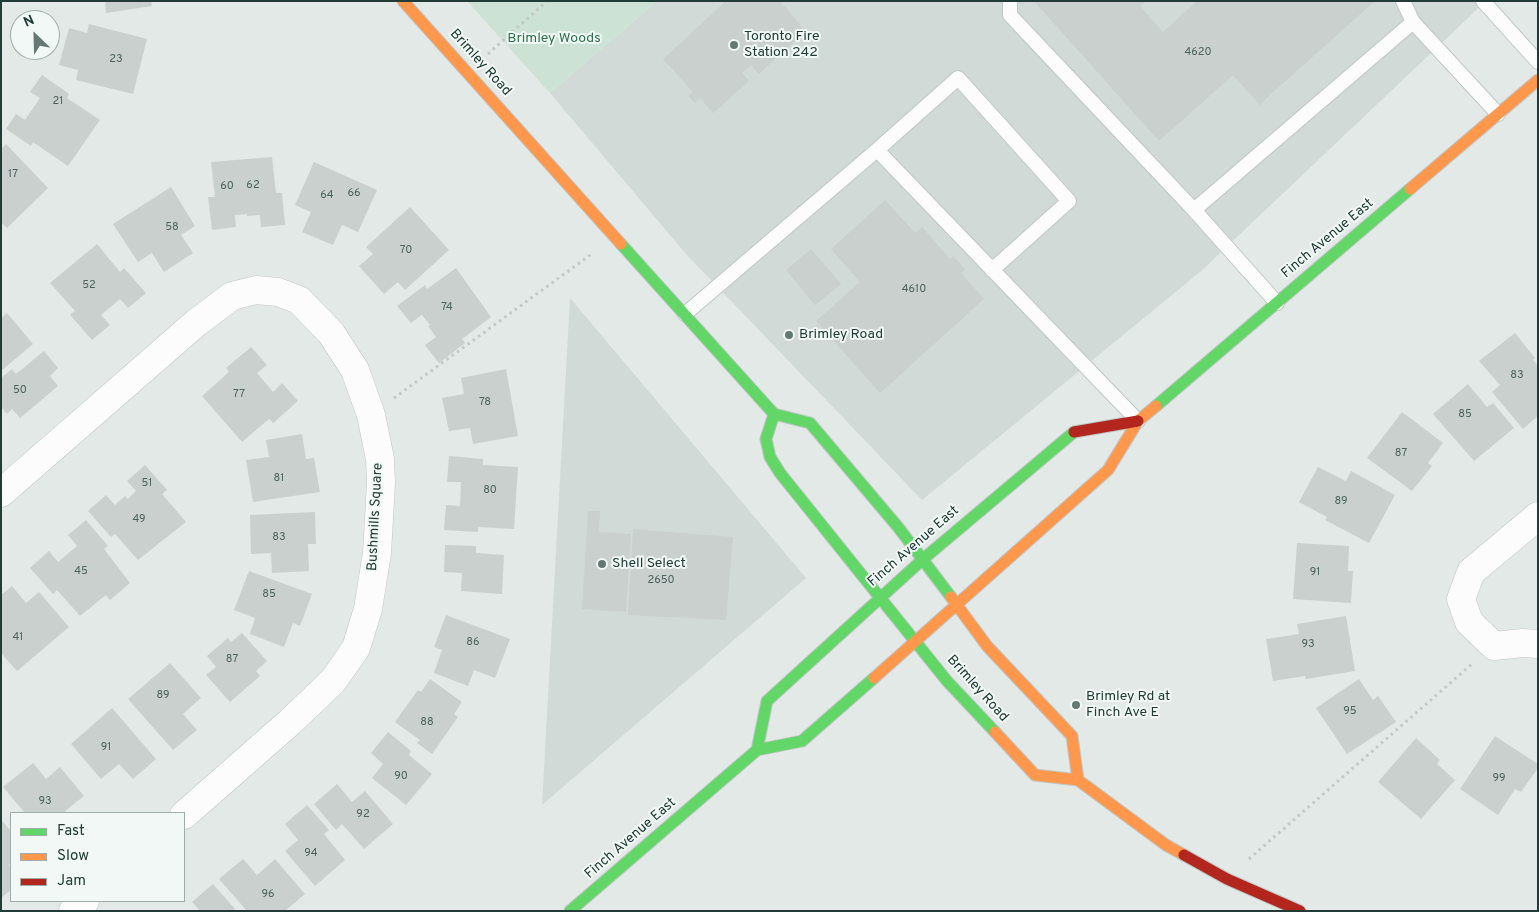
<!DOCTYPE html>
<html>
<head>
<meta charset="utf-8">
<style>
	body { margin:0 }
	#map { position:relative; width:1539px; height:912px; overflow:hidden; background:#e3e9e6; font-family:Overpass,sans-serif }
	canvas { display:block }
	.frame { position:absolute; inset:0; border:2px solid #213c36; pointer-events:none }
	.legend { position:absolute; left:10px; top:812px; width:175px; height:90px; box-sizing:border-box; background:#f1f8f5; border:1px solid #9eada9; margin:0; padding:6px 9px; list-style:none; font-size:15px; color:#213c36 }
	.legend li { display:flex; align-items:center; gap:10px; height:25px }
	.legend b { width:25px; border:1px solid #9eada9 }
	.north { position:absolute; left:10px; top:10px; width:50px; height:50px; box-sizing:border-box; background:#f1f8f5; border:1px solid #9eada9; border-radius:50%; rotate:336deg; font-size:14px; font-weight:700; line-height:20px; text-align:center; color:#213c36 }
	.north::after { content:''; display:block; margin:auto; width:18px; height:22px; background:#657974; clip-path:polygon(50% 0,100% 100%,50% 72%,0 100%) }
</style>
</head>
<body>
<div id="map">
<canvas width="1539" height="912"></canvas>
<div class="frame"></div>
<ul class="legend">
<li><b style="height:6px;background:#63d668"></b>Fast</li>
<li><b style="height:6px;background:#ff974d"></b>Slow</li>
<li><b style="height:6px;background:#b3261e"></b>Jam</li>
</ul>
<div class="north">N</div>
</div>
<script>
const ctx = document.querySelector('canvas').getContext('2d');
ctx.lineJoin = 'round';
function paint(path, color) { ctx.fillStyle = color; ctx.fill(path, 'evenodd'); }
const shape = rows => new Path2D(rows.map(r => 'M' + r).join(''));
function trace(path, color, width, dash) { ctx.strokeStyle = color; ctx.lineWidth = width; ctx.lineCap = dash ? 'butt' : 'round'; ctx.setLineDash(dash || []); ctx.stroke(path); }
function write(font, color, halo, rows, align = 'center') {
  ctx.font = font + ' Overpass,sans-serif'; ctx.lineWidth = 4; ctx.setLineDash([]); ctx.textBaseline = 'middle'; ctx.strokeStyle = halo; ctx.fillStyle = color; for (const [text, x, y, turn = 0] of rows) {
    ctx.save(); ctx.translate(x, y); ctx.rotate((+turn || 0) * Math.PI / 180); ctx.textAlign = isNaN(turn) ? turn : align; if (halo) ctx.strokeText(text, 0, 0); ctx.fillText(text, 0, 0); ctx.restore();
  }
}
paint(shape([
	[657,1,1486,1,1200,272,922,500,686,254,550,93],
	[570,298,806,578,542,805]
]), '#d1dad6');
paint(shape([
	[467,1,657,1,550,93]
]), '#cce2d4');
paint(shape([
	[105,1,151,1,152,6,106,13],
	[730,1,781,1,782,6,785,6,805,31,759,74,751,65,742,73,749,81,713,113,700,98,695,103,688,96,693,92,663,59,725,2,727,4],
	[1034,1,1146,1,1140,6,1163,32,1197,1,1375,1,1261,103,1261,106,1233,75,1159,141],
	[89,24,147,39,133,94,76,80,78,70,59,65,69,28,87,33],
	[42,75,69,94,67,98,100,120,68,166,33,142,31,146,6,129,16,114,25,120,40,98,30,92],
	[6,144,48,188,7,228,1,222,1,149],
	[272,157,276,193,282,193,285,225,261,227,260,215,247,216,247,214,235,215,236,227,212,230,208,197,215,197,211,162],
	[314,162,377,190,358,232,342,225,333,245,302,232,311,212,295,205],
	[171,187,195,226,181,235,193,253,164,272,152,253,138,262,113,224],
	[885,200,915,233,922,227,950,259,953,256,965,269,961,273,984,299,880,393,816,321,860,282,831,249],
	[410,207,449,250,405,290,398,282,384,294,359,266,373,254,366,247],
	[97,244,120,272,124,268,146,293,128,308,120,299,101,315,110,325,92,340,70,315,75,311,50,283],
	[811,249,841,284,815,305,786,270],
	[456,268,491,317,462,339,465,343,439,363,425,345,436,337,428,326,430,325,422,315,411,323,397,306,425,285,427,289],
	[7,313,33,344,1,371,1,318],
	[1515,333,1535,358,1533,360,1538,366,1538,416,1523,429,1492,392,1500,385,1479,361],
	[251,347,267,365,257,373,273,392,282,383,298,401,273,423,269,419,242,442,202,396,229,372,226,368],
	[44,351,58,368,50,376,58,386,20,418,12,409,7,414,1,407,1,378,12,369,16,374],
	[506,369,518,436,473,444,470,428,449,431,442,398,464,394,461,378],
	[1468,384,1487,407,1493,403,1514,428,1474,461,1433,414],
	[1402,412,1443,443,1428,463,1432,466,1412,491,1367,458],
	[302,434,306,459,314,458,320,492,253,502,246,460,269,457,266,440],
	[449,456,483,459,483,465,518,467,514,529,478,527,478,532,444,530,446,505,460,506,461,482,447,482],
	[145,465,167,490,162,494,186,522,138,560,115,534,111,537,88,511,106,495,115,505,125,496,128,499,136,491,127,481],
	[1318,467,1346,481,1351,471,1395,495,1369,543,1325,520,1327,517,1299,502],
	[588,511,600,511,599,532,631,534,626,612,582,609],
	[315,512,316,544,308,544,309,571,272,573,271,553,251,554,250,515],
	[86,520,108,546,104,549,130,583,110,600,106,595,80,616,57,590,53,594,30,568,49,551,58,562,77,546,68,535],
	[633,529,733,537,726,620,628,615],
	[1297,543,1349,546,1348,571,1353,571,1351,603,1293,599],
	[445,545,476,546,476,553,504,555,502,594,461,591,462,573,444,572],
	[249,571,312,594,300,626,293,623,284,647,250,634,255,618,234,610],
	[12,586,26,603,39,592,69,627,17,671,1,653,1,595],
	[446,615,510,639,495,678,474,670,468,686,434,673,442,650,434,647],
	[1346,616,1355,671,1306,679,1305,676,1273,681,1266,639,1299,634,1297,624],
	[242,633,267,661,256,671,260,676,230,702,206,675,216,667,207,656,228,638,231,642],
	[170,663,201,698,183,714,197,730,173,750,128,699],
	[430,679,462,702,454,714,458,717,432,754,417,743,420,740,395,722,418,690,421,692],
	[1359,679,1373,700,1378,696,1396,722,1347,754,1316,708],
	[112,708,156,759,133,779,119,764,101,779,71,744],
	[388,732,411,751,409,755,432,774,406,805,372,778,383,764,371,753],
	[1495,736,1538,764,1538,768,1521,792,1515,789,1498,815,1460,789],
	[1416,738,1440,760,1437,764,1455,780,1421,819,1378,782],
	[33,763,46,779,60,767,84,796,65,811,67,813,25,813,3,787],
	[337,784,352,802,365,791,393,824,364,849,342,824,336,830,314,804],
	[307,805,329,830,324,834,345,860,315,886,285,851,298,840,285,824],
	[1,820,11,831,11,863,9,865,11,868,11,890,1,898],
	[243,859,257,875,275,859,305,894,285,911,247,911,219,879],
	[213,884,235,909,233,911,200,911,192,902]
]), '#cad0ce');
const lane = shape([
	[1010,1,1010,15,1194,210],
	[1403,1,1413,22],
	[1483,1,1538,62],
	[877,150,958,78,1069,201,992,270],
	[1277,303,1194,210,1413,22,1498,114],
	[685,314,877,150,1138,421]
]);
const street = shape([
	[1,493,196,323,232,296,256,290,278,292,299,300,331,333,355,370,371,415,380,459,381,483,377,553,368,609,356,648,333,681,290,722,184,815],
	[1538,516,1471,572,1461,599,1469,622,1494,646,1523,643,1538,644],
	[73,911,85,901]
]);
const fast = shape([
	[621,244,774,414,810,423,898,527,951,597],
	[1156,406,1410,189],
	[774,414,766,439,770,457,780,473,947,681,995,732],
	[757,750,767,701,922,560,1074,432],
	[570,911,757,750,802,741,874,678]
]);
const slow = shape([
	[403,1,621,244],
	[1410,189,1538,80],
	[951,597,987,646,1072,736,1078,780],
	[874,678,1108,470,1138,421,1156,406],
	[995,732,1035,775,1078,780,1166,845,1184,855]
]);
const jam = shape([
	[1074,432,1138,421],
	[1184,855,1227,879,1300,911]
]);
trace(lane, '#c0c6c3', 16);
trace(street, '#c0c6c3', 29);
trace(fast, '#bfc6c4', 13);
trace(slow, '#bfc6c4', 13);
trace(jam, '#bfc6c4', 13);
trace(shape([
	[488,54,547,1],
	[394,398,593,253],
	[1249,859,1472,664]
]), '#c0c9c6', 3, [2.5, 4]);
trace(lane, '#fbfcfb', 14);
trace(street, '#fbfcfb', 28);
trace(fast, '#63d668', 11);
trace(slow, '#ff974d', 11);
trace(jam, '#b3261e', 11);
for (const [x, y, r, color] of [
	[734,45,5,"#657974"],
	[789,335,5,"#657974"],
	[602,564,5,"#657974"],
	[1076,705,5,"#657974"]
]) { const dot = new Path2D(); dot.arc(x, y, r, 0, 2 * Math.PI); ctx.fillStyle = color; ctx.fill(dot); trace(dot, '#f1f8f5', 2); }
write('11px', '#4c625d', null, [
	["4620",1198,53],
	["23",116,60],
	["21",58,102],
	["17",13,175],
	["62",253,186],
	["60",227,187],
	["66",354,194],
	["64",327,196],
	["58",172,228],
	["70",406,251],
	["52",89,286],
	["4610",914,290],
	["74",447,308],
	["83",1517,376],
	["50",20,391],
	["77",239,395],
	["78",485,403],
	["85",1465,415],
	["87",1401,454],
	["81",279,479],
	["51",147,484],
	["80",490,491],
	["89",1341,502],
	["49",139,520],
	["83",279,538],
	["45",81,572],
	["91",1315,573],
	["2650",661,581],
	["85",269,595],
	["41",18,638],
	["86",473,643],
	["93",1308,645],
	["87",232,660],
	["89",163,696],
	["95",1350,712],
	["88",427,723],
	["91",106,748],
	["90",401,777],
	["99",1499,779],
	["93",45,802],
	["92",363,815],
	["94",311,854],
	["96",268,895]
]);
write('14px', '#213c36', '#f1f8f5', [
	["Toronto Fire",744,37],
	["Station 242",744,53],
	["Brimley Road",799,335],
	["Shell Select",612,564],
	["Brimley Rd at",1086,697],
	["Finch Ave E",1086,713]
], 'left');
write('14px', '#2c724c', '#f1f8f5', [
	["Brimley Woods",554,39]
]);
write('14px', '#213c36', '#f1f8f5', [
	["Brimley Road",480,63,48],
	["Finch Avenue East",1328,239,-40],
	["Bushmills Square",376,517,-87],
	["Finch Avenue East",914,547,-41],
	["Brimley Road",977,689,48],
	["Finch Avenue East",631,839,-41]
]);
</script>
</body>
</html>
